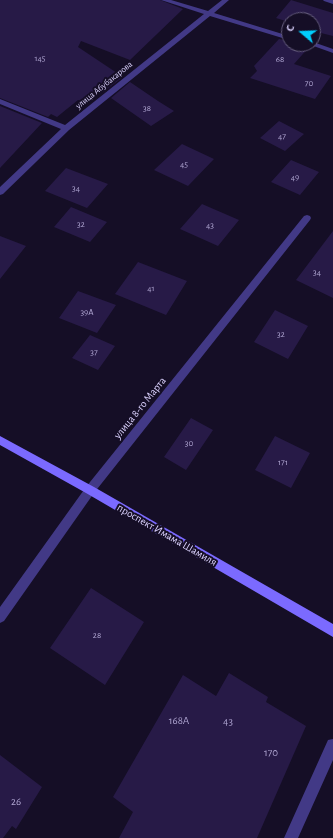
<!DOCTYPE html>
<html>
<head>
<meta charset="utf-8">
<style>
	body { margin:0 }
	#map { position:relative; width:333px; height:838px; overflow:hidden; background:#150e26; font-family:"Alegreya Sans",sans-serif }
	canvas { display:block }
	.north { position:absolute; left:281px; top:12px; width:40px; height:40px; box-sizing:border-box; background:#150e26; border:1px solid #655d7d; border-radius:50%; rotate:289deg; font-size:11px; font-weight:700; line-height:16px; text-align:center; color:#dcd3ff }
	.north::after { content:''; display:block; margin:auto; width:14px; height:18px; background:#00cffe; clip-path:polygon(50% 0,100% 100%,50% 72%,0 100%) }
</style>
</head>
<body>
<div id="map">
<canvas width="333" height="838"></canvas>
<div class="north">С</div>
</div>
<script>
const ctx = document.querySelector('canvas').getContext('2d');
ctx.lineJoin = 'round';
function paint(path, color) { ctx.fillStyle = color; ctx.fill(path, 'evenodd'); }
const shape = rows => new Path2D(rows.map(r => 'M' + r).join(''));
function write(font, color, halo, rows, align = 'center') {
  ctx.font = font + ' "Alegreya Sans",sans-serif'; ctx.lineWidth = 4; ctx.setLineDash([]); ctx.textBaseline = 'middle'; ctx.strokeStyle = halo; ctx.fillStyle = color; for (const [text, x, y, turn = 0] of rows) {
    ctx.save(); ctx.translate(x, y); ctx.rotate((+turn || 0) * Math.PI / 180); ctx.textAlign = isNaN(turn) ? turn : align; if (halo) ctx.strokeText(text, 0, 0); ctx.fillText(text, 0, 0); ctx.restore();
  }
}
paint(shape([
	[0,0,160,0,183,9,130,60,81,41,78,47,123,77,103,92,100,90,92,97,89,95,81,101,78,100,57,117,51,114,48,117,0,98],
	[291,0,333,13,333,36,321,33,313,41,313,20,289,20,289,22,276,18],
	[279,39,289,41,289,44,307,44,310,46,294,64,331,76,315,99,250,78,257,71,254,66],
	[130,82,158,101,174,111,151,126,111,98],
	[0,106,42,123,0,168],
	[279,121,304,134,285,151,260,138],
	[182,144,214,159,188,186,154,170],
	[291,160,319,172,300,195,271,182],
	[66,168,108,184,87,208,45,191],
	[202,204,239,220,218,246,180,229],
	[71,207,107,222,90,242,54,227],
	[333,231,333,298,296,280],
	[0,236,26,246,0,279],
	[138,262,187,281,166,315,115,294],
	[78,291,116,305,97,333,59,318],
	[275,310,308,326,288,359,254,342],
	[90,335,115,346,98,370,72,358],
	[191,418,213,430,186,470,164,457],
	[275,436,310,453,291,488,255,470],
	[91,588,144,622,105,685,50,648],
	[229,673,268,697,266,702,306,726,257,838,119,838,133,812,113,797,183,675,216,696],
	[0,755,42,787,16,829,12,826,3,838,0,838]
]), '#271a47');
paint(shape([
	[323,0,333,0,333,4,324,1,323,0]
]), '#423986');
paint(shape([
	[161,0,171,0,208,11,222,0,229,0,214,13,289,36,289,40,210,16,69,130,3,194,0,195,0,187,61,129,0,104,0,99,65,125,204,14,161,0],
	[313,42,333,49,333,53,308,44,313,44,313,42],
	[307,215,310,216,311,218,310,220,94,493,4,621,0,623,0,607,86,487,304,216,307,215],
	[333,739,333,760,298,838,284,838,328,740,333,739]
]), '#423986');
paint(shape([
	[0,436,94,487,333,624,333,637,86,493,0,445,0,436]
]), '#7b6aff');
write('9px', '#afa5d1', null, [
	["145",40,58],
	["68",280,59],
	["70",309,83],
	["38",147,108],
	["47",282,136],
	["45",184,164],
	["49",295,177],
	["34",76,188],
	["32",81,224],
	["43",210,225],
	["34",317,272],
	["41",151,288],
	["39А",87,312],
	["32",281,334],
	["37",94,352],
	["30",189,443],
	["171",283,462],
	["28",97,635]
]);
write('9px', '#dcd3ff', '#150e26', [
	["улица Абубакарова",104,85,-39]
]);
write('11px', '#dcd3ff', '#150e26', [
	["улица 8-го Марта",140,408,-51],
	["проспект Имама Шамиля",167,535,30]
]);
write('11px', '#afa5d1', null, [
	["168А",179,721],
	["43",228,722],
	["170",271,753],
	["26",16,802]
]);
</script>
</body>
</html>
